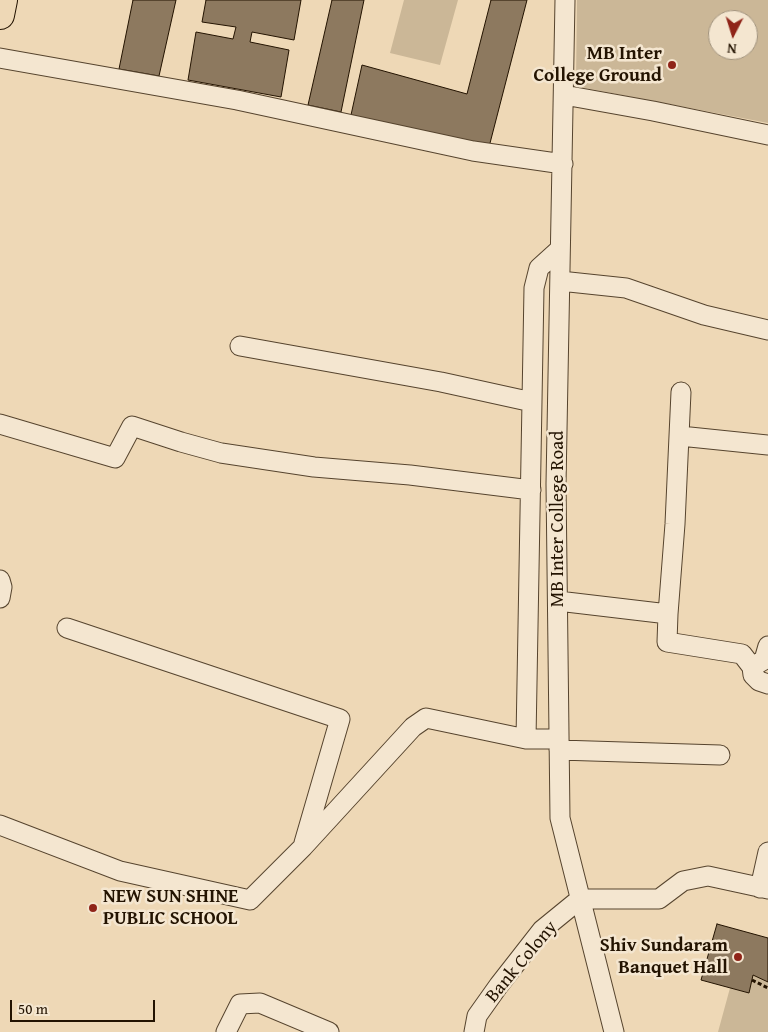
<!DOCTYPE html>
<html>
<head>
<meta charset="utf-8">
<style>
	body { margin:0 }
	#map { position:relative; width:768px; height:1032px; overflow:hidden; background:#eed8b6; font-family:"Gentium Book Plus",serif }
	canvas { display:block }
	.north { position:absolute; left:708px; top:10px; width:50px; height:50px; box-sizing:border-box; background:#f4e6d0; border:1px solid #a0927d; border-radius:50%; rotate:185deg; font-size:14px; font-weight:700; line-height:20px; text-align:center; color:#231301 }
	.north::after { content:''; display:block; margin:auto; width:18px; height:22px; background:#8f2418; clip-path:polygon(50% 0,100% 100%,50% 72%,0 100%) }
	.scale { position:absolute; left:10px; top:1000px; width:145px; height:22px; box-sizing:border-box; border:2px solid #231301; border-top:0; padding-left:6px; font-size:15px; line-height:18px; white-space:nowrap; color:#231301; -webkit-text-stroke:4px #f4e6d0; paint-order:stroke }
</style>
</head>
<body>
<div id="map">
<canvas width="768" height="1032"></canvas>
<div class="north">N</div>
<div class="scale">50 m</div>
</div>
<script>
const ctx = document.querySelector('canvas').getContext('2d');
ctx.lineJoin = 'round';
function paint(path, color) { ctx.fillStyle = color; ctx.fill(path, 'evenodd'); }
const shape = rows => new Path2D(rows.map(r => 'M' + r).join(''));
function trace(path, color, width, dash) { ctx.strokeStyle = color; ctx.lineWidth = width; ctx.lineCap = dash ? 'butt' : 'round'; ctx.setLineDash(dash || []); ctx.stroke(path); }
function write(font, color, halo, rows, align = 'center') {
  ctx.font = font + ' "Gentium Book Plus",serif'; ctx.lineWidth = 5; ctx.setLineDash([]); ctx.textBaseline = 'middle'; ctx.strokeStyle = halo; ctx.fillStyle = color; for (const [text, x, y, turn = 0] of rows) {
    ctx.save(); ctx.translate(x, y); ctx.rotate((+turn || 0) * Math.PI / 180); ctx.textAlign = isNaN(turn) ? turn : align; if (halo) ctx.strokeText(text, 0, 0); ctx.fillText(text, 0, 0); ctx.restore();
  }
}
paint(shape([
	[404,0,458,0,440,65,390,53],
	[577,0,768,0,768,123,580,87,576,81],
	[718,20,748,20,748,50,718,50],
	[753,975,768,982,768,1032,718,1032,730,988,749,993]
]), '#cbb797');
const building = shape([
	[133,0,176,0,159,76,119,69,133,0],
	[206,0,301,0,294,40,252,32,250,42,289,50,281,97,188,80,196,32,233,39,236,27,202,22,206,0],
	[332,0,364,0,341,112,308,105,332,0],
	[491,0,527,0,489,147,351,115,362,65,467,94,491,0],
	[717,924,768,938,768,982,753,975,749,993,701,980,717,924]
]);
paint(building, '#8d795f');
trace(building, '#231301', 1);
const minor = shape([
	[565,0,556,484,560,818,614,1032],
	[0,58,237,100,473,151,563,164],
	[564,95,653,111,768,135],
	[560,281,626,288,704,315,768,330],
	[240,346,441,382,532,402],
	[0,424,115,458,132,426,181,442,221,453,314,467,410,475,531,490],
	[680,436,768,445],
	[0,580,2,587,0,598],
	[558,601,668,614,667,642,742,654,752,667,753,675,759,681,768,684],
	[668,614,675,524,681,392],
	[67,628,340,719,304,843],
	[752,667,764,660,768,646],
	[526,739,534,288,539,268,560,249],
	[559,750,720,755],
	[0,825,120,871,250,900,303,847,413,727,426,718,526,739,559,739],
	[760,888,768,852],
	[226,1032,240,1004,260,1003,329,1032],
	[474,1032,477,1016,499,985,542,930,580,899,659,899,683,881,708,876,768,889]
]);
const highway = shape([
	[0,15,3,0]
]);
trace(minor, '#56442e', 21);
trace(highway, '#231301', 30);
trace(shape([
	[752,980,768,988]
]), '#231301', 3, [4, 2.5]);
trace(minor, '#f4e6d0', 19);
trace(highway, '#eed8b6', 28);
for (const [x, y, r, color] of [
	[672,65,5,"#8f2418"],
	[93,908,5,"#8f2418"],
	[738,957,5,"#8f2418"]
]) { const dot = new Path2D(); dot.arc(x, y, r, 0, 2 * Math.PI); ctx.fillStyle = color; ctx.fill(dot); trace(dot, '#f4e6d0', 2); }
write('bold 19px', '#231301', '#f4e6d0', [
	["MB Inter",662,54],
	["College Ground",662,76],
	["NEW SUN SHINE",103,897,"left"],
	["PUBLIC SCHOOL",103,919,"left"],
	["Shiv Sundaram",728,946],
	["Banquet Hall",728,968]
], 'right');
write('19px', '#231301', '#f4e6d0', [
	["MB Inter College Road",558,519,-90],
	["Bank Colony",522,962,-50]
]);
</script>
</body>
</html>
